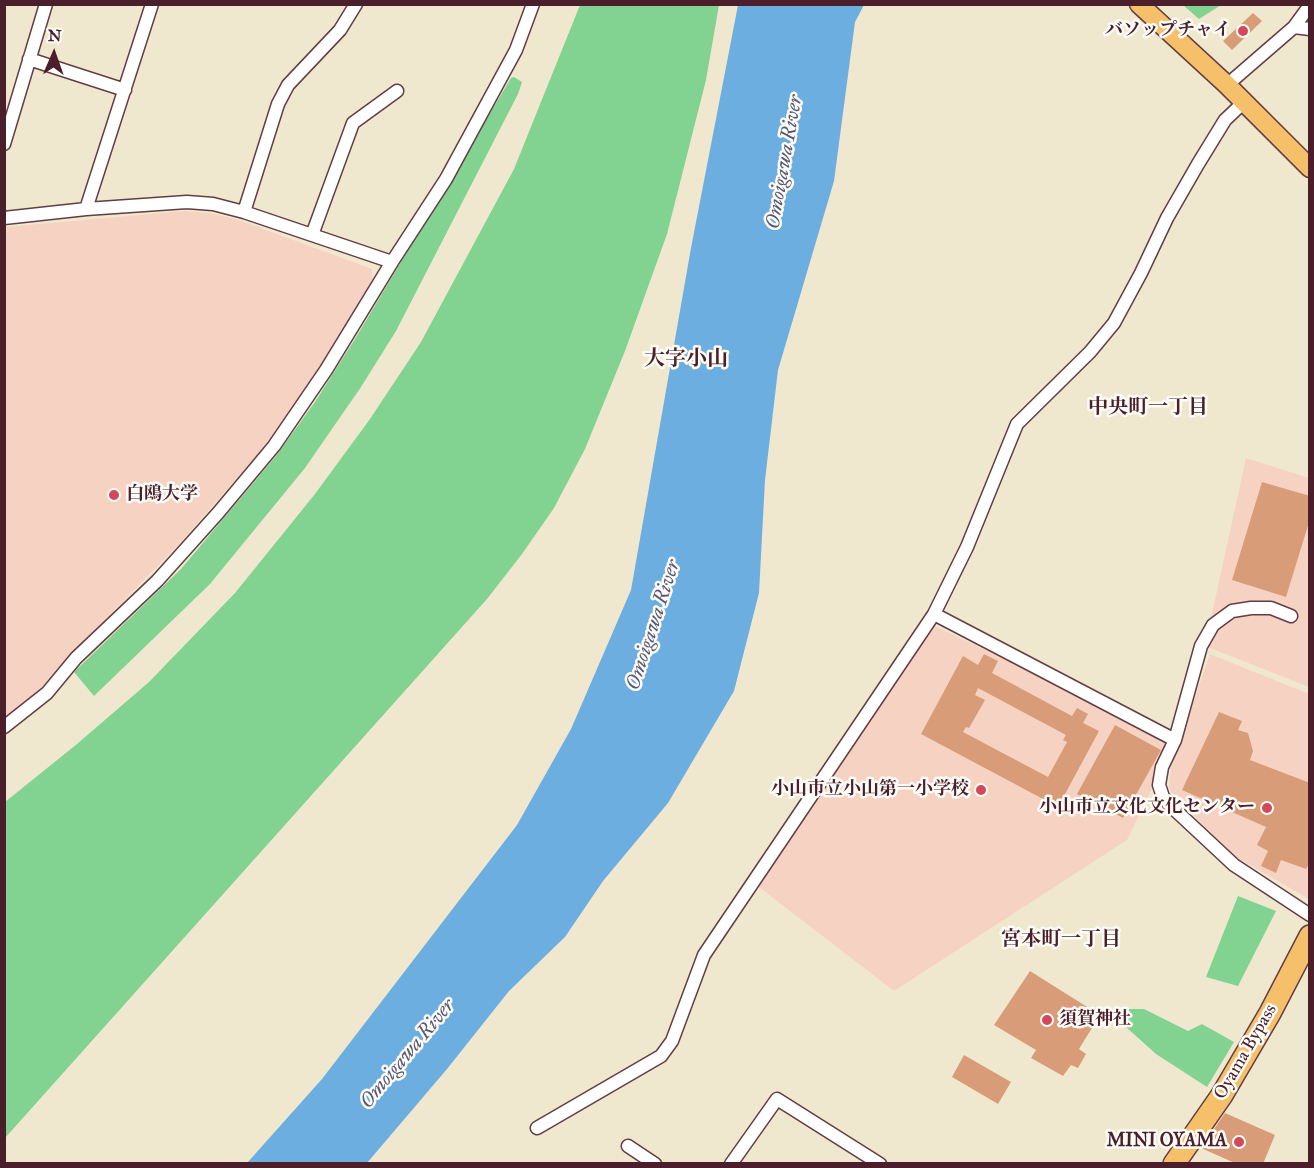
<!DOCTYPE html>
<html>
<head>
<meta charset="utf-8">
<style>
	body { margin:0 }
	#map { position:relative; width:1314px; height:1168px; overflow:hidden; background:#f0e8ce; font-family:"IM FELL Great Primer",serif }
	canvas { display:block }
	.frame { position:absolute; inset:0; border:6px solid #4a1f2b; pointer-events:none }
	.north { position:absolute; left:24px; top:24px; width:60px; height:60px; -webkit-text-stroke:4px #fdfcf7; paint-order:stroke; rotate:2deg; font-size:16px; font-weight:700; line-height:24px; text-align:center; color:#4a1f2b }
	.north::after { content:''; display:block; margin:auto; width:21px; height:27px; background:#4a1f2b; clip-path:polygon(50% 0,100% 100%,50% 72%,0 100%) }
</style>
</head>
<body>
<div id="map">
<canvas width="1314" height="1168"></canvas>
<div class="frame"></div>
<div class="north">N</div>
</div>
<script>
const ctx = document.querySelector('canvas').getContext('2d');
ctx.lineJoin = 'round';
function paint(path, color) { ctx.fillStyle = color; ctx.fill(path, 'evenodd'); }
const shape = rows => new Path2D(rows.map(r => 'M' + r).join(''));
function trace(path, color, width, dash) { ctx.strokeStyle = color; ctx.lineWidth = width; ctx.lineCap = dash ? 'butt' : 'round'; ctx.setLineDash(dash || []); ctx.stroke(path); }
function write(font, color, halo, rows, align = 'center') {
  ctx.font = font + ' "IM FELL Great Primer","Noto Serif JP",serif'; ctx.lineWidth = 5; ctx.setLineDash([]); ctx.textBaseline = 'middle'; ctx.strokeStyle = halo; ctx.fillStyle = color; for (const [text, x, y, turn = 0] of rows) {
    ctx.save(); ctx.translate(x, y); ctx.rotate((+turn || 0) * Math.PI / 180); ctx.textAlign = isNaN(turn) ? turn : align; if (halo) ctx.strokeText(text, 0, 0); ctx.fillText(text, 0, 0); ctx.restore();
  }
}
paint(shape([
	[185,211,209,213,239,220,372,269,372,280,318,370,264,447,181,542,69,656,28,703,5,720,5,227],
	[1246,458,1309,478,1309,687,1205,646],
	[922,620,1175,740,1127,840,894,991,751,881],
	[1210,654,1309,694,1309,899,1229,853,1169,789,1171,766]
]), '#f6d2c3');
paint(shape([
	[580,5,719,5,706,80,667,234,625,351,585,449,554,508,522,554,487,599,5,1138,5,802,77,744,149,682,235,593,315,494,370,419,421,342,514,169],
	[1183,5,1221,5,1199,19],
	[514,77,522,82,518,94,396,331,361,387,305,468,210,584,94,696,74,672,181,569,276,456,315,402,355,339,511,78],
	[1238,896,1276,911,1238,986,1206,977],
	[1123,1009,1144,1009,1188,1031,1202,1024,1234,1042,1207,1087,1156,1054,1117,1019]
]), '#82d292');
paint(shape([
	[738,5,864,5,855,22,834,181,778,370,765,480,759,593,734,691,668,803,603,881,565,937,509,991,447,1069,367,1163,247,1163,322,1079,517,825,571,729,631,590,691,248]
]), '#6daee1');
paint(shape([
	[1253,13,1262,21,1232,50,1223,41],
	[1262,482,1310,496,1310,519,1286,597,1232,580],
	[984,654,998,661,992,673,1072,716,1077,708,1088,714,1083,723,1099,731,1058,807,921,734,963,656,978,665],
	[978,688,1066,735,1063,740,1067,742,1048,777,963,732,966,727,969,728,985,700,975,695],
	[1219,712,1242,721,1238,730,1248,733,1253,751,1250,760,1310,783,1310,862,1306,869,1281,860,1276,873,1261,866,1268,851,1257,845,1266,827,1182,790],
	[1115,725,1161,750,1123,818,1077,794],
	[1030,971,1100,1015,1079,1049,1086,1054,1078,1068,1071,1065,1063,1076,1031,1058,1036,1050,994,1025],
	[964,1055,1011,1082,998,1104,952,1077],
	[1225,1113,1275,1135,1263,1164,1237,1164,1201,1148]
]), '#d89d78');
const street = shape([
	[1294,27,1310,29],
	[29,59,125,90],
	[1227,85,1294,27,1310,5],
	[4,144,46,4],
	[86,209,152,4],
	[244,212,278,104,288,85,340,30,356,4],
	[4,218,86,209,187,202,213,204,244,212,392,262],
	[312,235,353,123,397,91],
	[934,614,1175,740],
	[1291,616,1271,608,1251,608,1232,611,1213,625,1201,646,1175,740,1162,767,1159,785,1163,797,1174,809,1234,865,1310,915],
	[4,727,47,693,76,658,157,581,218,513,274,446,326,370,392,262,446,179,516,50,533,4],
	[537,1128,661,1056,672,1041,704,955,934,614,967,547,1017,424,1090,352,1114,323,1141,273,1167,218,1198,164,1225,120,1244,102],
	[628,1146,655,1164],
	[731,1164,777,1099,880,1164]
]);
const primary = shape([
	[1139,4,1227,85,1310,168]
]);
const highway = shape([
	[1174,1164,1222,1095,1270,1013,1310,936]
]);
trace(street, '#633d43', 15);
trace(primary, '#633d43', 21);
trace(highway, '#633d43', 24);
trace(street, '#fff', 12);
trace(primary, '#f6c06b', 18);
trace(highway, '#f6c06b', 21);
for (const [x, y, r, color] of [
	[1243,31,6,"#d1495b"],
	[114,495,6,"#d1495b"],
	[981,790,6,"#d1495b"],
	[1267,808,6,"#d1495b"],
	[1047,1020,6,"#d1495b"],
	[1239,1142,6,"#d1495b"]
]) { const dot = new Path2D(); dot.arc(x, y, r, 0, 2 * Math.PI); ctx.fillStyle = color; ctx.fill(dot); trace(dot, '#fdfcf7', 2); }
write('bold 18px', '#4a1f2b', '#fdfcf7', [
	["バソップチャイ",1231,31],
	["白鴎大学",126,495,"left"],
	["小山市立小山第一小学校",969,790],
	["小山市立文化文化センター",1255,808],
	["須賀神社",1059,1020,"left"],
	["MINI OYAMA",1227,1142]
], 'right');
write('18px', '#4a1f2b', '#fdfcf7', [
	["Oyama Bypass",1246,1052,-60]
]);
write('italic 20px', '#585874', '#fdfcf7', [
	["Omoigawa River",785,162,-80],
	["Omoigawa River",654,625,-72],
	["Omoigawa River",408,1054,-50]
]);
write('bold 20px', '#4a1f2b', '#fdfcf7', [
	["中央町一丁目",1148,408],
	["宮本町一丁目",1061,940]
]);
write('bold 21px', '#4a1f2b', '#fdfcf7', [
	["大字小山",686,360]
]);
</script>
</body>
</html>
